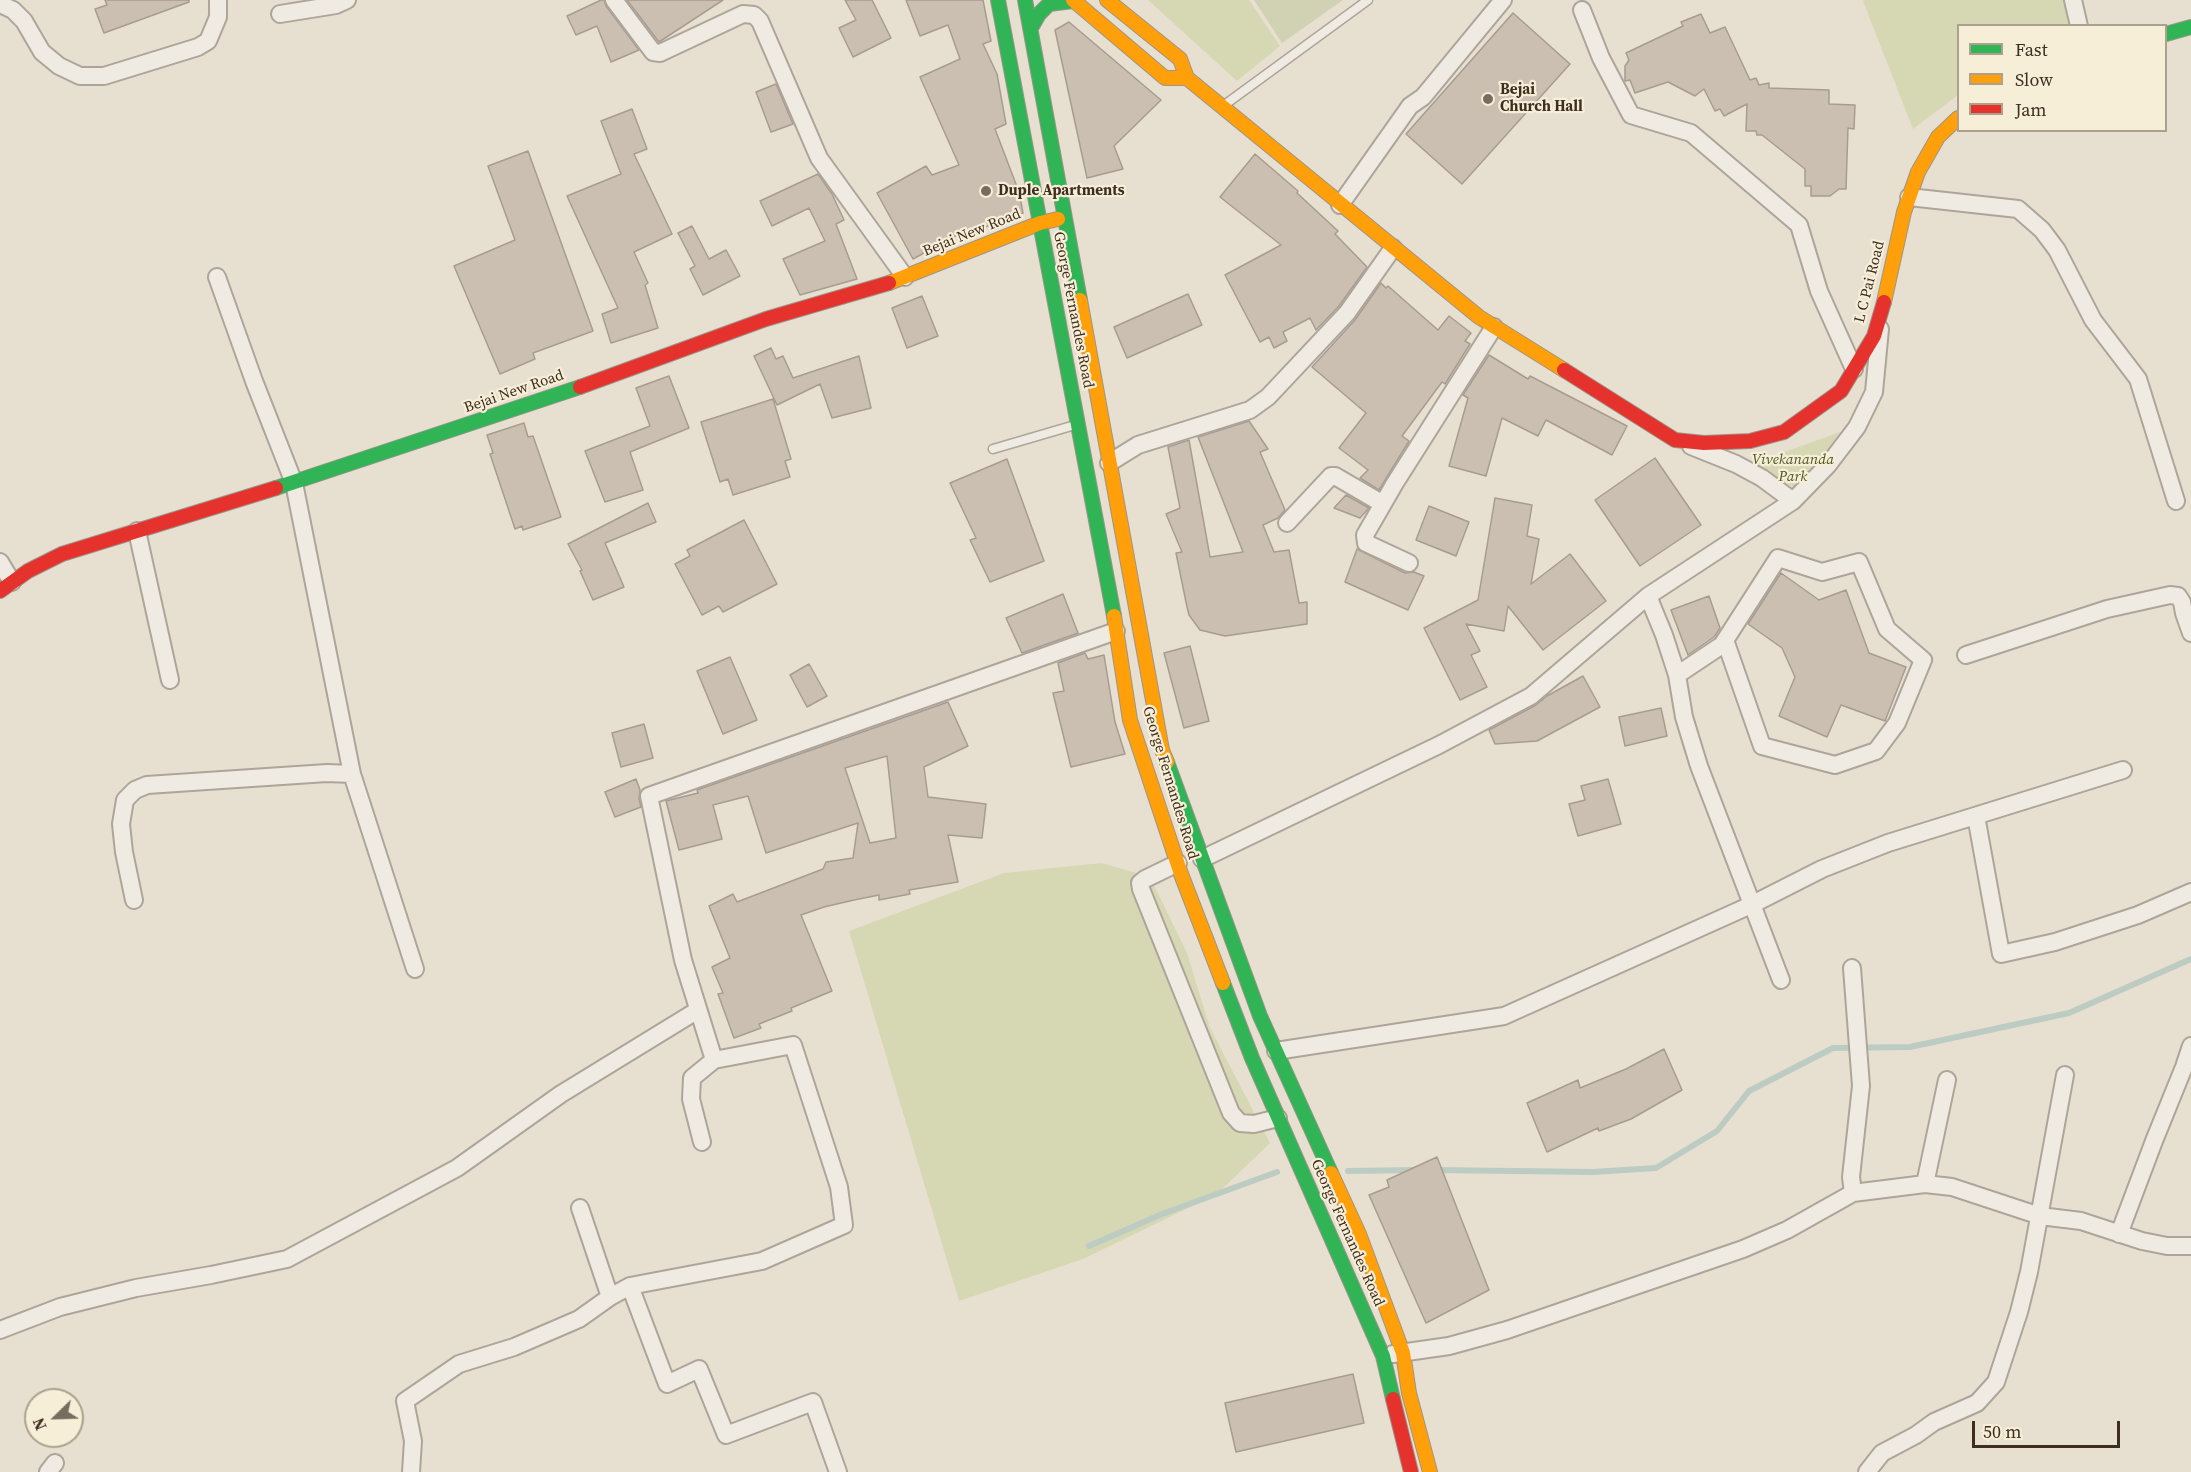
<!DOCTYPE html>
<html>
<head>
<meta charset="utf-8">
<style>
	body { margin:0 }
	#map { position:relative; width:2191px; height:1472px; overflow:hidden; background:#e7e0d1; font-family:"Source Serif 4",serif }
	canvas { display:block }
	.legend { position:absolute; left:1957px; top:24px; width:210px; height:108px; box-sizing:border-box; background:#f7eed8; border:2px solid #ada18e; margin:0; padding:8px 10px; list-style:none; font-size:18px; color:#3d2e20 }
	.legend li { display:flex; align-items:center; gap:12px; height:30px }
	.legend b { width:30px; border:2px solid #ada18e }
	.north { position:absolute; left:24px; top:1388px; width:60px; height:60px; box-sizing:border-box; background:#f7eed8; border:2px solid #ada18e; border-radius:50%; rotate:247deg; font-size:16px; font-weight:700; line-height:24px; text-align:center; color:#3d2e20 }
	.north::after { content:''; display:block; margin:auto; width:21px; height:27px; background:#786c5e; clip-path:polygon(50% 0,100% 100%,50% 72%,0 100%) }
	.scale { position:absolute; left:1972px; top:1421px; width:148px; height:27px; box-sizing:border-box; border:3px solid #3d2e20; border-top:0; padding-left:8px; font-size:18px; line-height:21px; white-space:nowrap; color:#3d2e20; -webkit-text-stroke:4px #f7eed8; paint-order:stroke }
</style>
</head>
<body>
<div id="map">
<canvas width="2191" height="1472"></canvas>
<ul class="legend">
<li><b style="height:8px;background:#30b455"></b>Fast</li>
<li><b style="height:8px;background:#ff9f0a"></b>Slow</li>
<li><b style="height:8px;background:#e5322d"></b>Jam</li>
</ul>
<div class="north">N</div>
<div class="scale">50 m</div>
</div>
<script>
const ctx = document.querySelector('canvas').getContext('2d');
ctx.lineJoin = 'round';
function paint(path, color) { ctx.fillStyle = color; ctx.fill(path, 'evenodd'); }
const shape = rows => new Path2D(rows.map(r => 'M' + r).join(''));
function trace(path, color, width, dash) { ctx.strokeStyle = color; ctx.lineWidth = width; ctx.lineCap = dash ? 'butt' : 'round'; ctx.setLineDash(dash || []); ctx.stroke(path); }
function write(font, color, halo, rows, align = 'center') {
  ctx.font = font + ' "Source Serif 4",serif'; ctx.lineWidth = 4.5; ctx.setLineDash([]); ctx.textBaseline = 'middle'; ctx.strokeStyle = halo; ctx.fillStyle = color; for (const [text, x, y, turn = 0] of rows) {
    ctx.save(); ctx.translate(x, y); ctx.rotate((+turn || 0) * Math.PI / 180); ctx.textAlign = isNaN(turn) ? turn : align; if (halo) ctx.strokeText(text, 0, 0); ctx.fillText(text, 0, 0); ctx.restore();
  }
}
paint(shape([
	[1148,0,1249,0,1280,46,1237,81],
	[1865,0,2064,0,2068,25,1958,26,1958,95,1913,129,1863,1],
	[1840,432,1798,489,1749,465],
	[1102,863,1150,877,1187,953,1210,1028,1270,1143,1217,1194,1083,1259,959,1301,849,931,1004,873]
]), '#d6d7b3');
paint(shape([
	[1254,0,1343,0,1282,43]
]), '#d1d1b3');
trace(shape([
	[1435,1170,1593,1172,1656,1168,1717,1131,1749,1091,1833,1048,1910,1047,2069,1013,2191,959],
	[1348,1171,1416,1170],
	[1089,1246,1162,1214,1277,1172]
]), '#bcccc2', 6);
const building = shape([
	[105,0,189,0,189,2,104,33,95,9,107,5,105,0],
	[601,0,604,0,606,6,639,50,611,62,597,26,576,35,567,16,601,0],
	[627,0,723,0,659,42,627,0],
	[845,0,872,0,891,38,853,57,839,28,856,20,845,0],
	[906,0,983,0,991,41,983,44,997,74,1006,124,995,129,1019,192,1023,213,969,233,968,229,913,259,877,193,926,166,932,175,959,165,920,77,960,59,948,25,920,36,906,0],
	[1513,13,1570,64,1462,184,1406,134,1513,13],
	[1701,14,1710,33,1725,27,1750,80,1756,78,1759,85,1769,83,1769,88,1829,90,1829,104,1855,105,1854,129,1848,128,1846,189,1839,189,1830,196,1811,196,1811,186,1805,186,1805,169,1762,135,1757,135,1756,131,1746,131,1747,104,1724,116,1720,109,1715,111,1704,89,1695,96,1668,82,1635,93,1630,80,1625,81,1625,66,1629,60,1626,53,1683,26,1681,22,1701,14],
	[1069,22,1161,100,1114,146,1123,169,1087,178,1055,30,1069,22],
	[776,84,793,124,771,132,756,92,776,84],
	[632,109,647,149,634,154,672,234,634,252,648,283,645,285,658,328,611,343,602,314,618,308,567,196,621,174,601,121,632,109],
	[528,151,593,331,533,353,535,359,500,374,454,266,515,240,488,166,528,151],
	[1255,154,1298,191,1297,193,1338,231,1335,234,1367,267,1339,306,1316,330,1310,318,1283,332,1287,341,1274,348,1269,337,1260,342,1225,275,1281,245,1220,197,1255,154],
	[818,174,832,194,844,220,836,224,857,279,800,295,783,259,825,241,809,208,772,226,760,201,818,174],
	[692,226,709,259,726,250,740,276,703,295,690,269,695,266,678,233,692,226],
	[1381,283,1386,288,1388,286,1438,330,1449,316,1471,333,1465,341,1470,344,1445,384,1442,382,1402,436,1409,441,1379,490,1360,478,1368,470,1339,448,1366,413,1312,367,1355,320,1381,283],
	[1188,294,1202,325,1127,358,1114,327,1188,294],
	[922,296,938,336,907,348,892,308,922,296],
	[771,348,776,359,783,356,793,378,859,356,871,408,832,418,820,384,777,405,754,356,771,348],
	[1489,355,1528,379,1530,376,1627,426,1612,455,1546,420,1538,436,1502,418,1486,476,1449,466,1468,398,1463,395,1489,355],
	[669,376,689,428,630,452,643,490,605,502,585,451,650,426,636,388,669,376],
	[773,399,791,459,785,461,790,477,733,495,728,479,720,482,701,422,773,399],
	[1249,421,1268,449,1260,452,1285,510,1278,518,1263,525,1274,552,1289,550,1299,603,1307,602,1307,624,1225,636,1200,630,1189,615,1187,607,1176,553,1182,552,1166,514,1180,508,1168,447,1189,440,1210,557,1243,552,1198,437,1249,421],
	[524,423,528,437,533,436,561,517,523,530,522,526,515,529,490,454,493,453,487,435,524,423],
	[1655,458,1701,525,1640,566,1595,500,1655,458],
	[1007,459,1044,561,990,582,970,540,976,538,950,483,1007,459],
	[1346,495,1369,508,1360,518,1334,508,1346,495],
	[1495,498,1532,505,1527,536,1539,539,1531,584,1570,554,1606,601,1543,650,1508,606,1504,631,1466,624,1480,651,1471,655,1487,687,1460,700,1424,628,1478,600,1495,498],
	[648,503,656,522,605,543,624,587,593,600,580,571,582,570,568,544,648,503],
	[1429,506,1469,522,1456,556,1416,540,1429,506],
	[744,520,777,584,723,612,719,606,702,615,675,564,690,556,687,550,744,520],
	[1357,549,1405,573,1414,572,1424,576,1408,610,1345,582,1357,549],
	[1781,573,1819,600,1846,590,1869,653,1906,667,1885,721,1841,705,1827,737,1779,716,1795,677,1782,648,1748,624,1781,573],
	[1063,594,1078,633,1022,653,1006,618,1063,594],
	[1709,596,1720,628,1714,637,1688,655,1671,610,1709,596],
	[1190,646,1209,721,1184,728,1164,653,1190,646],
	[1085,653,1088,659,1104,655,1115,722,1125,754,1071,767,1053,693,1064,691,1058,663,1085,653],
	[730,657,757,720,723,734,697,671,730,657],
	[809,664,827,696,807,707,790,675,809,664],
	[1583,676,1600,707,1537,741,1495,744,1489,730,1536,705,1547,696,1583,676],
	[948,702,968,746,924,767,928,797,986,804,982,838,948,835,958,882,909,890,910,894,879,900,879,895,854,900,824,907,801,915,832,991,791,1008,792,1011,759,1024,761,1028,734,1038,718,994,723,993,712,967,730,958,709,906,733,894,737,902,823,869,826,862,853,858,858,823,766,853,748,796,713,805,722,839,679,850,666,801,698,793,697,790,948,702],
	[887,756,896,838,870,843,845,768,887,756],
	[1661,708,1667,736,1625,746,1619,717,1661,708],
	[644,724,653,758,621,767,612,733,644,724],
	[636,779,640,790,639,798,641,807,615,817,605,792,636,779],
	[1608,779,1621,824,1578,836,1569,804,1585,800,1581,786,1608,779],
	[1664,1049,1682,1090,1631,1119,1599,1131,1598,1128,1547,1152,1527,1103,1578,1080,1580,1088,1626,1069,1664,1049],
	[1437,1157,1489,1290,1426,1323,1369,1195,1389,1187,1387,1180,1437,1157],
	[1353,1374,1364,1423,1236,1452,1225,1403,1353,1374]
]);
paint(building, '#cbbfb2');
trace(building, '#a89c90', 1.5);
const lane = shape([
	[1223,106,1368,0],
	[993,449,1075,425]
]);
const street = shape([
	[614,0,653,52,660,53,743,14,754,15,760,21,819,158,905,277],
	[2073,0,2079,26],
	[0,4,13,10,24,21,42,52,59,66,80,76,104,76,198,47,208,41,218,17,218,0],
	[1582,10,1601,58,1631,115,1691,133,1799,225,1819,291,1854,369],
	[280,14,336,5,347,0],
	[1909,197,2018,209,2042,230,2057,250,2093,320,2138,379,2176,501],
	[1340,205,1410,106,1423,97,1503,0],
	[217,277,254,381,294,483,352,774,415,969],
	[1691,446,1736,464,1762,478,1793,501],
	[1109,463,1138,445,1250,410,1268,397,1347,313,1393,248],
	[1287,523,1331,476,1335,476,1383,504],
	[137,531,170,680],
	[0,562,12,582],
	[1409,563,1366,543,1365,535,1395,483,1494,327],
	[1648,596,1664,635,1677,675,1684,717,1699,766,1781,980],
	[1966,655,2107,609,2170,595,2178,596,2182,602,2184,613,2191,633],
	[1677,675,1722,645,1778,558,1822,572,1859,562,1887,629,1923,660,1897,723,1876,751,1835,765,1762,746,1725,640],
	[1976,816,2001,954,2055,942,2138,915,2191,892],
	[1202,859,1439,745,1531,696,1648,596,1793,501,1828,465,1857,427,1874,392,1880,329],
	[1178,863,1145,879,1140,883,1141,889,1231,1113,1240,1123,1254,1124,1278,1118],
	[134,900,124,852,121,824,125,800,135,790,147,785,327,773,352,774],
	[1852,968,1861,1086,1851,1177,1853,1193],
	[1276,1051,1504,1016,1751,905,1822,869,1888,843,2123,770],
	[714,1060,683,960,649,796,1116,631],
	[1925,1184,1947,1080],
	[580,1208,610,1297,630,1286,762,1261,844,1225,839,1187,793,1045,714,1060,692,1078,691,1099,702,1142],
	[2119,1234,2154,1141,2184,1067,2191,1046],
	[630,1286,667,1384,699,1369,726,1435,813,1402,838,1472],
	[0,1330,60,1307,136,1288,211,1275,287,1259,457,1168,561,1094,698,1010],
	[1393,1354,1449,1346,1507,1330,1743,1249,1787,1230,1853,1193,1925,1184,1952,1187,2040,1216,2081,1221,2142,1241,2167,1246,2191,1246],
	[48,1472,55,1463],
	[411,1472,413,1441,405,1401,459,1364,514,1347,579,1319,610,1297],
	[1867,1472,1882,1453,1916,1435,1934,1422,1977,1403,1996,1382,2019,1312,2029,1272,2065,1075]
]);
const fast = shape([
	[998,0,1114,616],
	[1025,0,1080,300],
	[1031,28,1039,14,1049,4,1073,1],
	[2166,34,2191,27],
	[276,488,580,387],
	[1167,762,1260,1016,1331,1173],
	[1223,983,1252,1058,1383,1356,1393,1399]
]);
const slow = shape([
	[1073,0,1165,78,1187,78,1180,59,1107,0],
	[1187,78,1479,317,1564,370],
	[889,283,1040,223,1058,219],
	[1080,300,1162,750,1167,762],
	[1884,302,1904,212,1918,172,1938,137,1958,118],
	[1114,616,1130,720,1181,874,1223,983],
	[1331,1173,1359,1234,1403,1353,1409,1393,1430,1472]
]);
const jam = shape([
	[1564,370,1675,440,1704,443,1750,441,1784,432,1841,391,1874,336,1884,302],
	[580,387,766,319,889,283],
	[0,591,28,571,62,554,276,488],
	[1393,1399,1411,1472]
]);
trace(lane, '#ada599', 11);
trace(street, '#ada599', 20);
trace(fast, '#9c958a', 16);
trace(slow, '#9c958a', 16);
trace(jam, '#9c958a', 16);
trace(lane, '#efebe3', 8);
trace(street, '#efebe3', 16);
trace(fast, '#30b455', 14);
trace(slow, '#ff9f0a', 14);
trace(jam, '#e5322d', 14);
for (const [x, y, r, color] of [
	[1488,99,6,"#786c5e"],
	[986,191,6,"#786c5e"]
]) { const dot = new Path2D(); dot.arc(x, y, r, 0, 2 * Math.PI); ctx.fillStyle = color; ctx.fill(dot); trace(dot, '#f7eed8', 2); }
write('bold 15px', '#3d2e20', '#f7eed8', [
	["Bejai",1500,90],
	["Church Hall",1500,107],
	["Duple Apartments",998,191]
], 'left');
write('15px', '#3d2e20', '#f7eed8', [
	["Bejai New Road",972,233,-22],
	["L C Pai Road",1870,282,-76],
	["George Fernandes Road",1073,310,79],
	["Bejai New Road",514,392,-19],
	["George Fernandes Road",1170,783,73],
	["George Fernandes Road",1347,1233,66]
]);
write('italic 15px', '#4d5a26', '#f7eed8', [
	["Vivekananda",1793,460],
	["Park",1793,477]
]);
</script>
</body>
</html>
